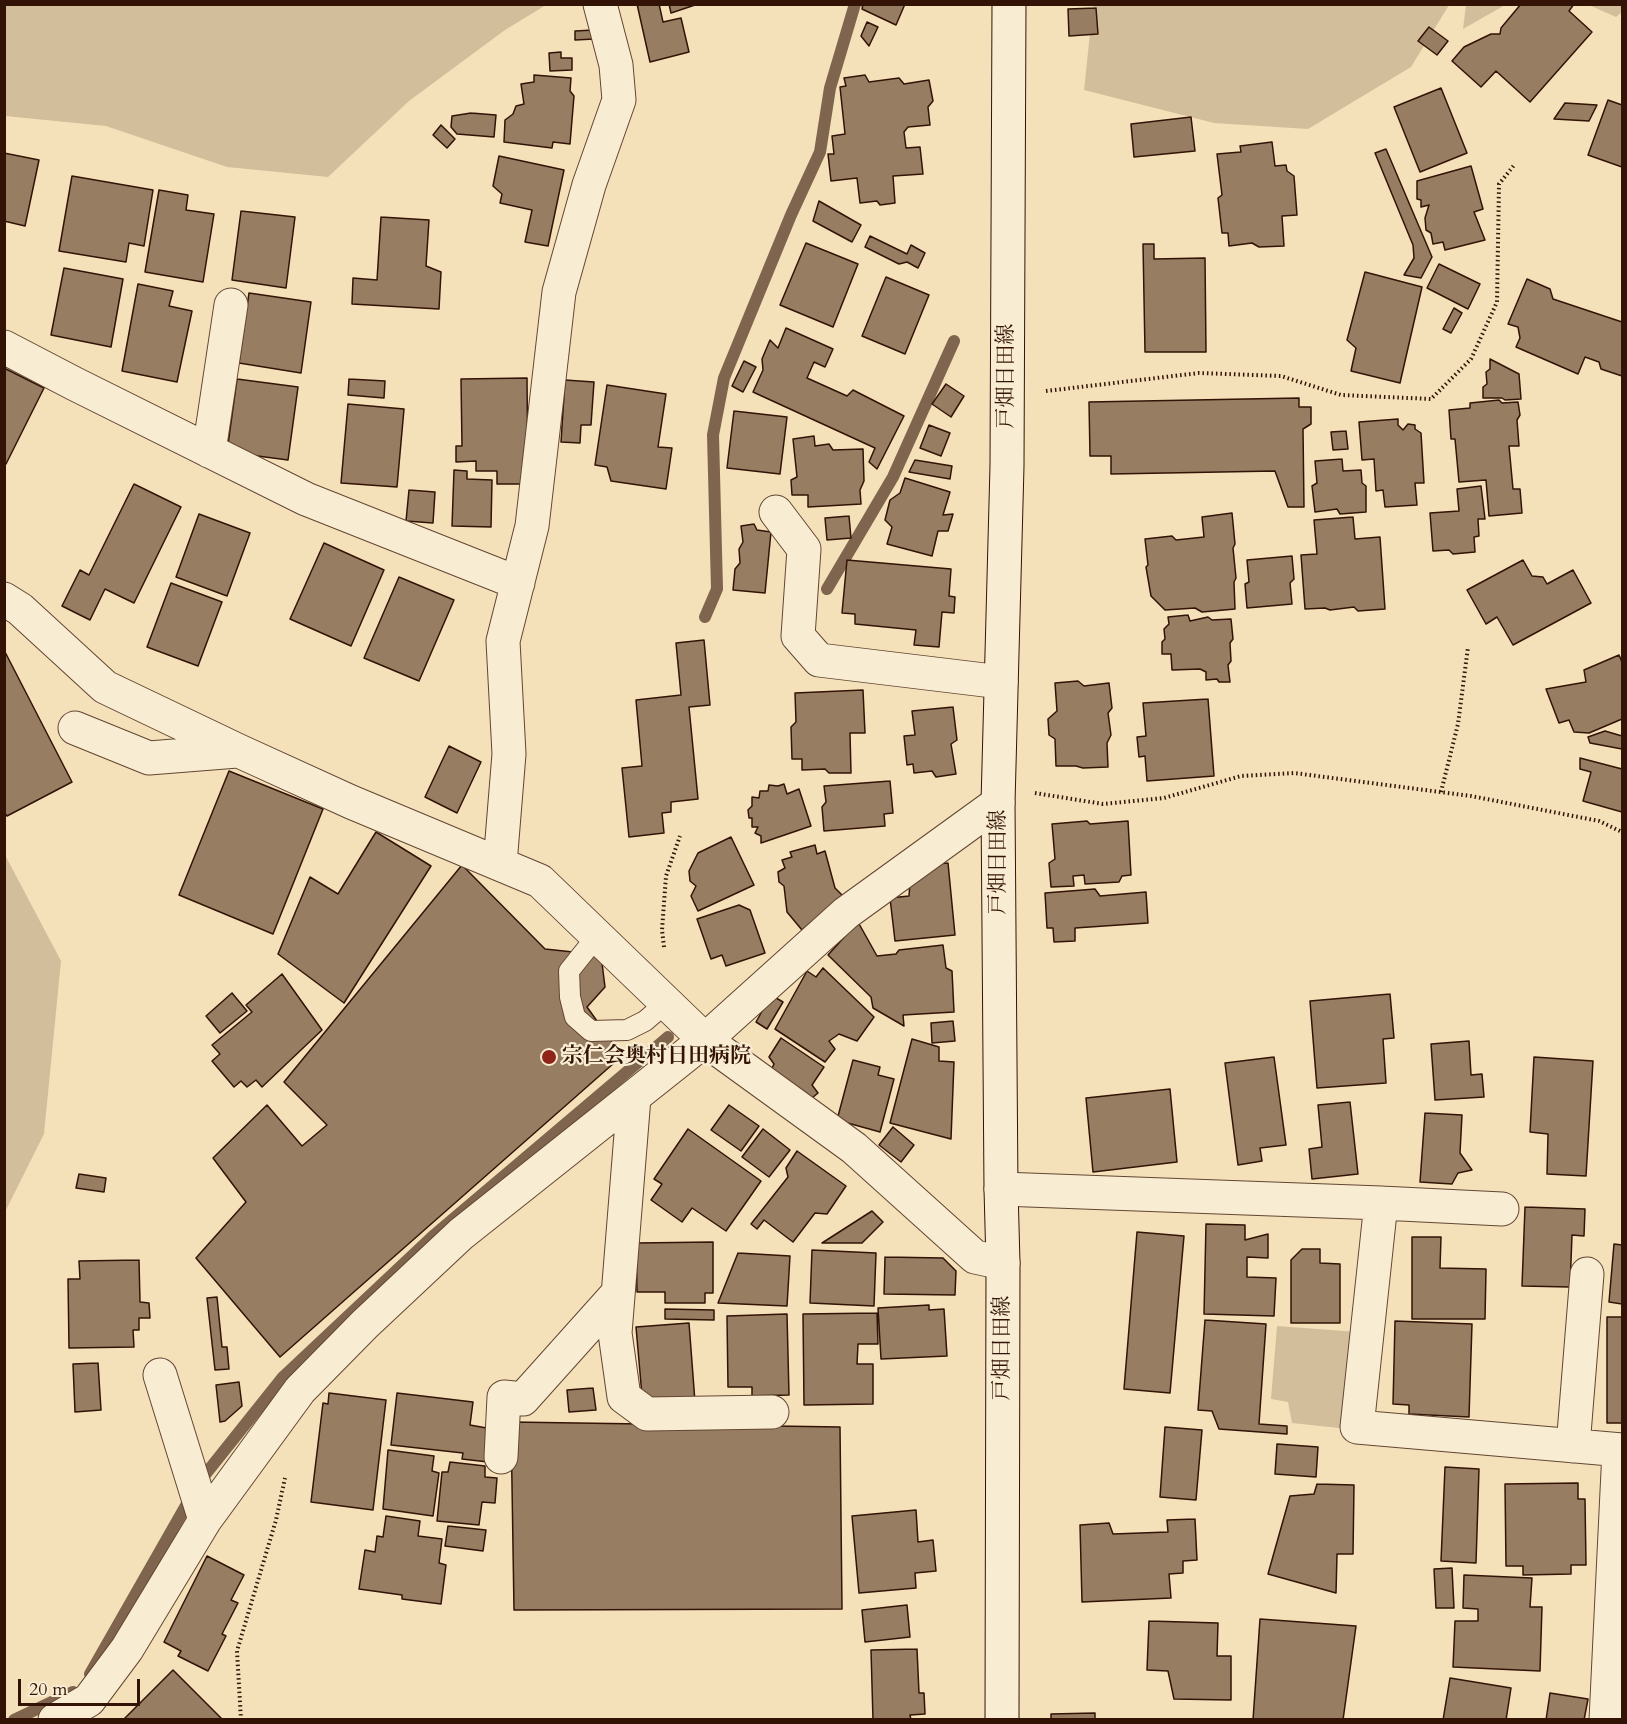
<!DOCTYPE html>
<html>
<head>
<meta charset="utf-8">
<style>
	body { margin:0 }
	#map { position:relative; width:1627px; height:1724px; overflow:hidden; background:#f4e1b9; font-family:Cardo,serif }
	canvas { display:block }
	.frame { position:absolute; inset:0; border:6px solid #331306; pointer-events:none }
	.scale { position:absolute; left:18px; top:1679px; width:122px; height:27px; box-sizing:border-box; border:3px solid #331306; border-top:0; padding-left:8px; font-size:18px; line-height:21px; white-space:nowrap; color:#331306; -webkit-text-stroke:4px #f8ecd2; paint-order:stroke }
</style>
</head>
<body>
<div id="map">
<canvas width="1627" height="1724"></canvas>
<div class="frame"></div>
<div class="scale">20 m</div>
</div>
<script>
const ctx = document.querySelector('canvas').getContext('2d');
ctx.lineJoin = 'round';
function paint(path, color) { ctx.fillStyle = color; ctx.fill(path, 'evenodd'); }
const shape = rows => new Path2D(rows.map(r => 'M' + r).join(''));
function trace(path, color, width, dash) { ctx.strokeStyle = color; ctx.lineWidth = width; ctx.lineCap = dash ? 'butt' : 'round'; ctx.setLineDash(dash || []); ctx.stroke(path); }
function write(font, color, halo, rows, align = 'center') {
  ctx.font = font + ' Cardo,"Noto Serif JP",serif'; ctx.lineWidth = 4.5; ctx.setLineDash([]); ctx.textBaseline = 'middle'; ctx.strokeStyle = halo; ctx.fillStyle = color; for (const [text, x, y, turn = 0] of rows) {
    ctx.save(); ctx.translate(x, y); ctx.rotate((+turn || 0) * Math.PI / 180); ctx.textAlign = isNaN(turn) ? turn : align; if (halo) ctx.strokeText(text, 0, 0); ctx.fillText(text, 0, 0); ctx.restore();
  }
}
paint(shape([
	[4,5,5,4,546,5,505,30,409,101,328,177,227,167,106,126,5,116],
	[1093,5,1449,5,1411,67,1308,129,1214,123,1084,90],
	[1466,5,1466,4,1505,5,1463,29],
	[1589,5,1622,5,1622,12,1616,17],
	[4,853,61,961,44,1134,5,1212],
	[1277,1326,1358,1332,1348,1429,1292,1423,1288,1402,1271,1399]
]), '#d3be9b');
trace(shape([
	[827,589,893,477,954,341],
	[705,617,717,589,713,435,724,378,791,215,820,152,830,88,855,4],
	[90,1674,200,1481,283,1377,433,1236,668,1037],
	[14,1720,73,1692]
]), '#7f654d', 12);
const building = shape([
	[637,4,659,4,663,22,681,18,689,52,650,62,637,4],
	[669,4,698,4,671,13,669,4],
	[863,4,905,4,896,25,862,9,863,4],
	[1521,4,1574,4,1569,11,1592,32,1530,102,1496,71,1481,87,1452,61,1464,47,1491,34,1500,34,1501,28,1521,4],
	[1096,8,1098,34,1069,36,1068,9,1096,8],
	[867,22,878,27,869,46,861,36,867,22],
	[1429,27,1448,41,1437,55,1418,41,1429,27],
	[594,30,594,39,575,40,575,31,594,30],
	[561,52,561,58,572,58,572,70,550,71,549,53,561,52],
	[534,75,571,78,570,91,574,96,570,144,553,142,552,148,504,142,505,120,513,114,516,106,524,104,521,84,534,82,534,75],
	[865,75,869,82,899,78,904,84,929,80,933,101,928,107,930,125,908,127,904,132,906,148,920,147,923,174,893,176,895,203,880,205,877,201,860,203,857,178,831,181,828,154,834,154,832,136,845,134,840,87,846,86,844,78,865,75],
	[1441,88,1467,153,1420,172,1394,107,1441,88],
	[1608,100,1622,105,1622,167,1588,155,1608,100],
	[1565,103,1597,105,1589,121,1554,119,1565,103],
	[471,113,496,115,494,137,457,134,451,127,452,116,471,113],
	[1191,117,1195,151,1134,157,1131,124,1191,117],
	[441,125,455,139,447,148,433,135,441,125],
	[1272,142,1275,166,1286,165,1287,171,1294,176,1297,215,1282,216,1284,246,1259,247,1252,243,1229,246,1228,233,1222,233,1218,198,1222,195,1217,154,1241,152,1240,146,1272,142],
	[1386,149,1432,257,1421,278,1404,275,1414,258,1413,245,1375,153,1386,149],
	[4,153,39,160,25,226,4,221,4,153],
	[499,156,564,170,548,246,525,242,532,210,500,203,502,194,493,186,499,156],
	[1471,166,1483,209,1474,212,1485,240,1445,250,1443,242,1433,244,1431,233,1426,230,1425,218,1429,205,1421,207,1421,200,1417,199,1417,181,1471,166],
	[72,176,153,190,144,246,129,243,126,262,59,251,72,176],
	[159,190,188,195,186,210,214,214,203,282,145,272,159,190],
	[819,201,861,225,852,242,813,221,819,201],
	[241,211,295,217,286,288,232,280,241,211],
	[381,217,429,220,426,266,441,272,439,309,352,304,353,278,377,280,381,217],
	[870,236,907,254,911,245,925,253,918,268,907,262,899,264,865,247,870,236],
	[806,243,858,264,833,327,780,305,806,243],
	[1143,244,1154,244,1154,259,1205,258,1206,352,1145,352,1143,244],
	[1439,264,1480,284,1468,309,1427,288,1439,264],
	[64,268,123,279,111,347,51,335,64,268],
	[1365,272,1422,287,1400,383,1351,371,1356,348,1347,340,1365,272],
	[886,277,929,295,905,354,862,336,886,277],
	[1527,279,1550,289,1553,299,1622,322,1622,376,1601,369,1599,362,1585,357,1578,374,1516,347,1520,338,1518,327,1508,324,1527,279],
	[138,284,173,291,169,306,192,311,177,382,122,371,138,284],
	[249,293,311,302,301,373,239,363,249,293],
	[1454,308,1462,313,1451,333,1443,329,1454,308],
	[786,328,833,349,825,367,814,362,807,378,847,396,853,390,904,416,877,469,869,462,875,448,753,392,763,370,762,359,770,340,778,348,786,328],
	[1490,359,1519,374,1521,399,1505,400,1502,398,1483,398,1483,387,1487,384,1486,372,1490,369,1490,359],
	[744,361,756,367,743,392,732,386,744,361],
	[4,368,44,388,6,464,4,463,4,368],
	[527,378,528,484,497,484,497,471,476,471,476,461,456,462,456,446,462,446,461,379,527,378],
	[237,379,298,387,288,460,227,452,237,379],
	[349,379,385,381,384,398,348,395,349,379],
	[565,380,594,382,591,425,581,425,580,443,561,442,565,380],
	[946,384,964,396,951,417,932,404,946,384],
	[607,385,666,394,658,447,672,448,666,489,611,481,607,467,595,465,607,385],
	[1299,398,1299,407,1311,407,1311,424,1303,429,1304,507,1288,507,1275,471,1111,474,1111,456,1090,456,1089,402,1299,398],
	[1499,400,1502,403,1518,402,1520,415,1517,420,1519,446,1509,446,1513,489,1520,489,1522,513,1489,516,1486,480,1459,482,1455,439,1451,439,1449,410,1470,408,1470,403,1499,400],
	[348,404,404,409,397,487,341,483,348,404],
	[734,411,787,417,780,474,727,468,734,411],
	[1398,419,1398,425,1403,430,1408,424,1415,425,1415,429,1421,433,1424,483,1415,483,1417,505,1385,507,1383,490,1376,491,1374,459,1362,460,1359,422,1398,419],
	[929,425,950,433,941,456,920,448,929,425],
	[1346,431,1348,449,1333,450,1331,432,1346,431],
	[814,436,815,446,829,444,833,450,863,449,864,481,860,490,861,504,808,507,808,495,792,495,791,480,797,477,793,439,814,436],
	[1342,459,1343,471,1361,470,1362,483,1366,486,1366,512,1340,514,1337,509,1315,512,1312,486,1317,483,1315,461,1342,459],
	[915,460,952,466,950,479,909,472,915,460],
	[454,470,467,471,467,479,492,480,491,527,452,526,454,470],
	[905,478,950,492,943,515,953,514,948,531,938,531,932,556,887,544,892,527,885,520,890,500,900,493,905,478],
	[134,484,181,507,134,603,105,589,90,620,62,606,80,570,89,575,134,484],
	[1481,486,1485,519,1478,519,1479,536,1474,537,1475,552,1453,554,1449,550,1433,551,1430,513,1459,511,1457,489,1481,486],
	[409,490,435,492,433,523,406,521,409,490],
	[1232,513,1235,544,1233,548,1236,578,1234,582,1235,609,1202,612,1195,608,1165,610,1151,596,1146,567,1148,565,1145,539,1172,536,1176,540,1204,537,1202,517,1232,513],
	[199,514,250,533,227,596,176,577,199,514],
	[849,516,851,538,827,540,825,518,849,516],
	[1353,517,1355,539,1380,537,1385,609,1358,611,1354,607,1330,610,1325,608,1305,609,1301,555,1317,554,1314,520,1353,517],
	[754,524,757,530,771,532,765,593,733,590,735,569,740,563,739,549,743,542,741,526,754,524],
	[324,543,384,570,351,646,290,619,324,543],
	[1292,556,1294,579,1290,583,1292,604,1247,608,1245,584,1249,582,1247,560,1292,556],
	[847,560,951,569,949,596,955,597,954,613,942,612,939,647,914,645,916,630,855,624,855,614,842,613,847,560],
	[1523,560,1532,576,1543,577,1547,584,1573,570,1591,603,1513,645,1497,617,1486,624,1467,590,1523,560],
	[399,577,454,600,419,681,364,658,399,577],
	[171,583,222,602,198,666,147,647,171,583],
	[1188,615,1190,621,1208,617,1212,620,1231,619,1233,639,1230,643,1231,661,1228,665,1230,682,1219,682,1217,679,1206,680,1206,672,1200,669,1172,670,1171,654,1162,654,1162,642,1165,639,1164,629,1169,624,1168,617,1188,615],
	[704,640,710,705,689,707,698,799,671,802,671,812,662,813,664,833,629,837,622,768,642,766,636,700,681,695,676,643,704,640],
	[4,650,72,782,7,816,4,812,4,650],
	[1619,655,1622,662,1622,719,1589,733,1574,732,1569,720,1559,723,1546,689,1586,682,1584,670,1619,655],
	[1078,681,1084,686,1109,683,1112,708,1108,713,1111,735,1107,743,1108,767,1083,768,1076,766,1056,766,1055,739,1049,735,1048,719,1057,711,1055,683,1078,681],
	[863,690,865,733,850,733,851,773,829,773,825,769,802,770,802,759,792,759,791,727,796,722,795,693,863,690],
	[1208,699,1214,776,1147,781,1145,756,1139,757,1137,737,1146,736,1143,703,1208,699],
	[953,707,957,740,951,744,956,774,936,777,932,771,914,773,913,764,907,765,904,736,915,735,912,711,953,707],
	[1605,731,1622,736,1622,749,1590,743,1588,737,1605,731],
	[449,746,481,762,457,813,425,797,449,746],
	[1580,758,1622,769,1622,812,1583,801,1591,772,1580,769,1580,758],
	[229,771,323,809,273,934,179,895,229,771],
	[890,781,893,813,884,814,885,826,824,831,822,807,826,802,824,786,890,781],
	[784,784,787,794,799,789,811,826,761,843,761,836,755,833,758,827,752,827,752,818,749,818,748,810,752,806,752,797,759,798,760,791,768,791,769,785,778,786,784,784],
	[1087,821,1090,824,1128,821,1131,875,1122,876,1119,882,1085,884,1084,875,1073,876,1074,886,1051,887,1049,863,1055,859,1052,824,1087,821],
	[376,832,431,866,344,1003,278,954,310,877,338,894,376,832],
	[731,837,754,885,698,911,691,896,696,886,690,881,689,871,698,853,731,837],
	[815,845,817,854,825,851,835,888,843,896,802,930,787,912,784,886,779,882,778,872,785,868,782,860,792,857,790,852,815,845],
	[948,863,955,935,895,941,890,898,909,896,910,883,937,864,948,863],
	[462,865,545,949,601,955,605,987,587,1007,622,1056,280,1357,196,1258,246,1202,213,1158,267,1105,302,1146,327,1125,284,1082,462,865],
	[1095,889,1100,896,1146,892,1148,923,1075,928,1075,941,1054,942,1053,928,1047,928,1045,893,1095,889],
	[739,905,750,910,765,953,726,966,722,955,711,959,697,919,739,905],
	[858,922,877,956,896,954,899,950,943,945,946,968,952,971,954,1012,903,1015,904,1026,873,1008,871,997,828,955,858,922],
	[823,968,874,1017,857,1041,839,1034,829,1041,835,1049,825,1062,775,1029,807,971,816,977,823,968],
	[282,974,322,1030,262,1087,256,1080,247,1087,241,1081,234,1087,212,1061,220,1054,212,1045,252,1012,246,1005,282,974],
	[232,993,247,1011,220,1033,206,1016,232,993],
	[1390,994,1394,1038,1383,1039,1386,1083,1317,1088,1310,1001,1390,994],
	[771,995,783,1002,767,1029,756,1022,771,995],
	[953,1021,955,1041,932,1043,931,1023,953,1021],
	[781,1038,824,1067,812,1085,818,1093,812,1098,771,1070,774,1064,769,1057,781,1038],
	[912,1039,939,1047,939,1061,954,1062,951,1139,890,1123,912,1039],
	[1469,1041,1471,1075,1482,1074,1484,1097,1435,1100,1431,1044,1469,1041],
	[1274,1057,1286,1145,1260,1148,1262,1161,1238,1165,1225,1063,1274,1057],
	[1534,1057,1593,1061,1586,1176,1547,1174,1548,1134,1530,1132,1534,1057],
	[853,1060,880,1067,878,1075,894,1079,880,1132,837,1120,853,1060],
	[1170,1089,1177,1162,1093,1172,1086,1098,1170,1089],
	[1350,1102,1358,1174,1312,1179,1309,1149,1322,1147,1318,1105,1350,1102],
	[729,1105,759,1126,741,1151,711,1130,729,1105],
	[1425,1113,1462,1115,1460,1153,1472,1170,1458,1173,1452,1184,1420,1182,1425,1113],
	[893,1127,914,1145,901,1162,879,1145,893,1127],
	[688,1129,761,1181,726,1231,692,1208,682,1222,651,1200,662,1184,654,1179,688,1129],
	[763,1129,790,1150,769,1177,742,1157,763,1129],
	[797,1151,846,1186,827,1214,815,1213,793,1242,764,1220,757,1229,751,1224,788,1177,786,1168,797,1151],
	[79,1174,106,1178,104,1192,76,1188,79,1174],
	[1525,1207,1585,1209,1584,1236,1572,1235,1570,1287,1522,1286,1525,1207],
	[872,1211,883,1222,862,1243,822,1243,872,1211],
	[1206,1224,1245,1225,1245,1240,1268,1234,1268,1258,1247,1257,1247,1277,1276,1278,1274,1316,1204,1314,1206,1224],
	[1137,1232,1184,1236,1170,1393,1124,1389,1137,1232],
	[1412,1237,1441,1237,1440,1268,1486,1269,1485,1319,1412,1319,1412,1237],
	[713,1242,713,1293,705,1293,705,1303,665,1303,665,1292,637,1292,636,1243,713,1242],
	[1614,1244,1622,1245,1622,1304,1609,1302,1614,1244],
	[1302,1249,1320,1249,1320,1263,1340,1264,1340,1323,1291,1323,1291,1260,1302,1249],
	[812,1250,876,1253,874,1306,810,1303,812,1250],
	[738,1253,790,1256,787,1306,718,1303,738,1253],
	[885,1257,943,1258,956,1271,955,1295,884,1294,885,1257],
	[139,1260,140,1302,149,1303,150,1318,139,1318,139,1330,133,1330,134,1347,69,1348,68,1279,80,1279,79,1261,139,1260],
	[217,1297,222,1347,227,1347,229,1369,215,1370,207,1298,217,1297],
	[929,1305,929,1310,944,1309,947,1356,881,1359,878,1308,929,1305],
	[665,1309,714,1310,714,1320,665,1319,665,1309],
	[877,1313,878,1344,858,1344,857,1364,873,1364,873,1404,804,1405,803,1314,877,1313],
	[787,1314,789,1395,752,1396,752,1387,728,1387,727,1316,787,1314],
	[1607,1317,1622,1317,1622,1423,1607,1423,1607,1317],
	[1205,1320,1266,1324,1259,1424,1287,1426,1287,1434,1219,1429,1212,1411,1198,1410,1205,1320],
	[1395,1321,1472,1324,1469,1417,1409,1414,1409,1405,1393,1404,1395,1321],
	[689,1323,695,1402,643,1407,636,1327,689,1323],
	[98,1363,101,1410,75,1412,73,1364,98,1363],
	[239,1382,242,1406,225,1421,220,1422,216,1385,239,1382],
	[593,1388,596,1410,569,1412,567,1390,593,1388],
	[329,1393,386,1400,373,1510,311,1502,323,1403,328,1404,329,1393],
	[397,1393,473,1402,470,1425,492,1429,488,1462,462,1459,463,1453,391,1445,397,1393],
	[511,1422,840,1427,842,1609,514,1610,511,1422],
	[1165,1427,1202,1430,1196,1500,1160,1497,1165,1427],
	[1277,1444,1318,1447,1316,1477,1275,1474,1277,1444],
	[388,1450,434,1456,432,1471,439,1473,433,1516,383,1509,388,1450],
	[450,1462,485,1466,485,1477,497,1478,495,1503,482,1502,479,1525,437,1521,442,1472,448,1472,450,1462],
	[1445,1467,1479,1469,1476,1563,1441,1561,1445,1467],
	[1578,1483,1578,1499,1585,1499,1586,1565,1571,1565,1571,1574,1523,1575,1523,1566,1506,1566,1505,1484,1578,1483],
	[1317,1484,1354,1485,1353,1554,1337,1554,1336,1593,1268,1574,1290,1496,1314,1494,1317,1484],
	[916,1510,918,1542,933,1540,936,1571,915,1573,916,1588,859,1593,852,1516,916,1510],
	[386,1516,420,1521,418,1536,442,1539,439,1563,446,1565,441,1604,402,1599,402,1595,359,1589,365,1550,375,1552,377,1536,383,1537,386,1516],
	[1195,1519,1197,1560,1183,1561,1183,1573,1169,1574,1171,1598,1082,1602,1080,1525,1109,1523,1113,1534,1168,1532,1167,1520,1195,1519],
	[448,1526,486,1530,483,1551,445,1546,448,1526],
	[207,1556,244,1575,231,1600,238,1603,222,1634,226,1636,208,1671,178,1656,181,1651,164,1642,207,1556],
	[1452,1568,1454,1608,1436,1608,1434,1569,1452,1568],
	[1464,1575,1532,1578,1530,1607,1542,1607,1540,1671,1453,1667,1455,1621,1478,1621,1478,1609,1463,1608,1464,1575],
	[907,1605,910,1637,865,1642,862,1610,907,1605],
	[1260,1619,1356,1626,1343,1720,1253,1720,1260,1619],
	[1149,1621,1218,1623,1217,1656,1231,1656,1231,1700,1174,1699,1168,1671,1147,1670,1149,1621],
	[917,1649,919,1693,924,1693,925,1714,910,1715,911,1720,873,1720,871,1650,917,1649],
	[173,1670,222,1719,123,1720,173,1670],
	[1450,1678,1511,1688,1506,1720,1443,1720,1450,1678],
	[1550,1693,1588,1699,1584,1720,1546,1720,1550,1693],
	[1095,1713,1095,1720,1051,1720,1051,1714,1095,1713]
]);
paint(building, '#977e63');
trace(building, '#331306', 1.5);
const service = shape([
	[597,936,569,971,570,997,575,1017,591,1031,627,1030,645,1021,666,1003]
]);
const minor = shape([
	[4,347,75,384,306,499,518,583],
	[209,451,231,305],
	[776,512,804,549,798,636,819,660,1001,682],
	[4,599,20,609,105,687,239,751,351,802,540,881,705,1040,854,1148,975,1257,1003,1263],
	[75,728,149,758,237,751],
	[500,864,509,754,503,641,532,526,559,292,589,185,619,100,616,65,600,4],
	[634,1097,615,1333,624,1397,647,1414,772,1412],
	[1001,1189,1381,1203,1502,1209],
	[1381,1203,1357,1427,1622,1450],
	[160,1375,205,1520],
	[1573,1446,1587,1274],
	[501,1457,504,1397,523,1399,618,1293],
	[55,1720,89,1700,127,1649,205,1520,300,1390,365,1324,461,1234,705,1040,846,913,998,803],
	[1606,1720,1619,1450]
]);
const secondary = shape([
	[1002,1720,1003,1263,1001,1189,998,803,1007,466,1009,4]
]);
trace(service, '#634633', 22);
trace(minor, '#634633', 35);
trace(secondary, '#331306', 35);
trace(shape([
	[1046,391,1199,373,1281,376,1341,395,1431,399,1471,359,1497,302,1499,184,1515,164],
	[1441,792,1458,724,1468,647],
	[1035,793,1103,804,1164,798,1241,776,1294,773,1471,796,1599,821,1622,832],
	[664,947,662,930,666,876,680,836],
	[241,1720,237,1651,276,1520,285,1478]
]), '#331306', 4, [1.5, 3]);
trace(service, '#f8ecd2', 20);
trace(minor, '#f8ecd2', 33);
trace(secondary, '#f8ecd2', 33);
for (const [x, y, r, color] of [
	[549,1057,8,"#8f2418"]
]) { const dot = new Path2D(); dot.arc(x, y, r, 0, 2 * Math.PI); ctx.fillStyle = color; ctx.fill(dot); trace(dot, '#f8ecd2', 2); }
write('21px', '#331306', '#f8ecd2', [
	["戸畑日田線",1007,376,-90],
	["戸畑日田線",999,862,-90],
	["戸畑日田線",1003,1348,-90]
]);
write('bold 21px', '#331306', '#f8ecd2', [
	["宗仁会奥村日田病院",562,1057]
], 'left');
</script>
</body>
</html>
